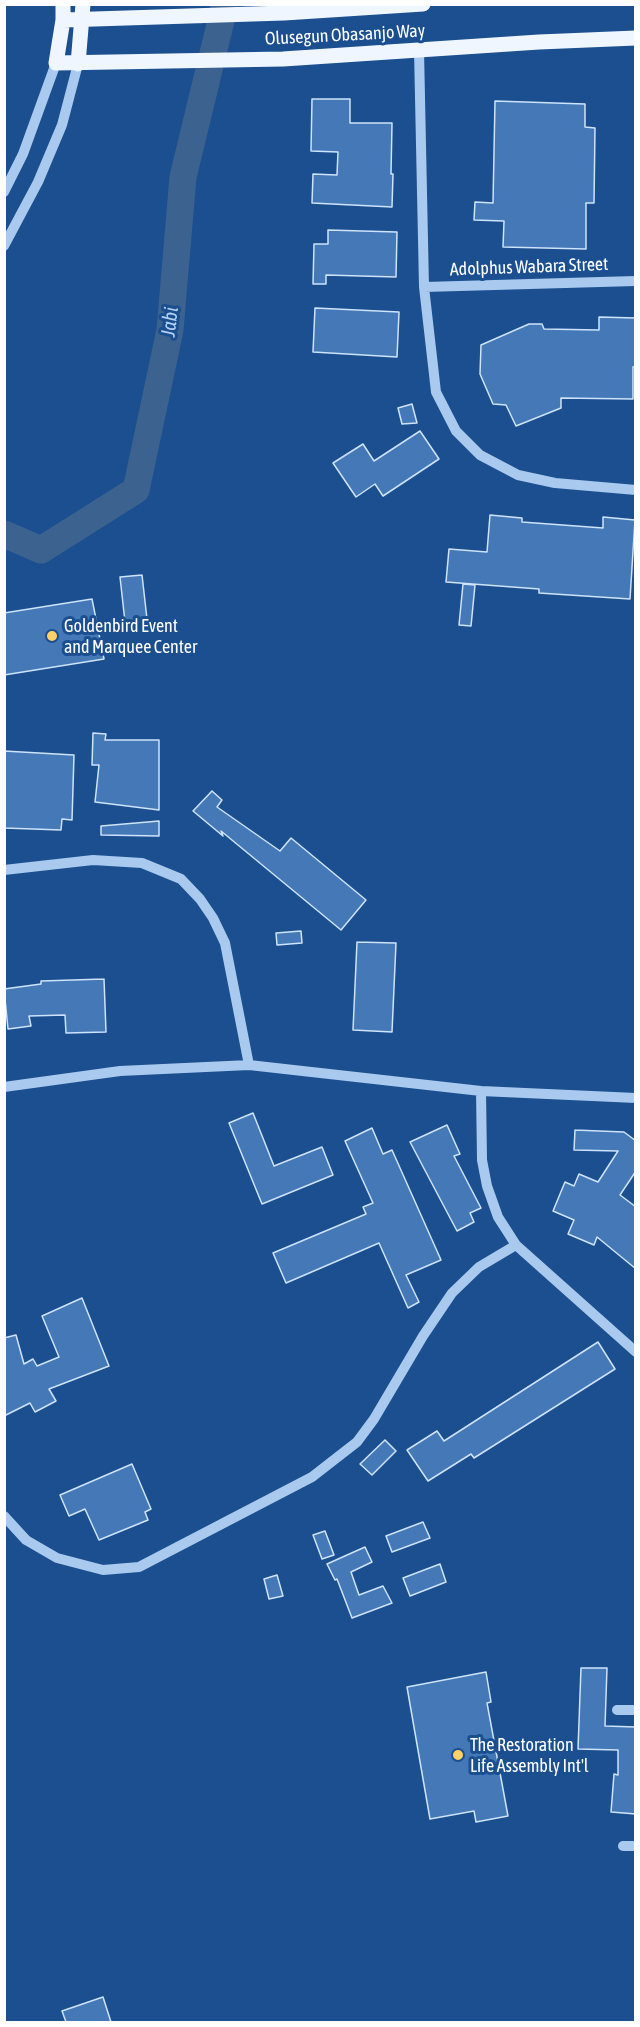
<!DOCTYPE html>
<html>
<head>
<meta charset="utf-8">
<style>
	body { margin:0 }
	#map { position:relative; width:640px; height:2027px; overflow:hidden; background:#1b4f8f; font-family:"Asap Condensed",sans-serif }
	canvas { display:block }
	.frame { position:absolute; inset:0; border:6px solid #fff; pointer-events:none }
</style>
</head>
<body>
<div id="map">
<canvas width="640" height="2027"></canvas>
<div class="frame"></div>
</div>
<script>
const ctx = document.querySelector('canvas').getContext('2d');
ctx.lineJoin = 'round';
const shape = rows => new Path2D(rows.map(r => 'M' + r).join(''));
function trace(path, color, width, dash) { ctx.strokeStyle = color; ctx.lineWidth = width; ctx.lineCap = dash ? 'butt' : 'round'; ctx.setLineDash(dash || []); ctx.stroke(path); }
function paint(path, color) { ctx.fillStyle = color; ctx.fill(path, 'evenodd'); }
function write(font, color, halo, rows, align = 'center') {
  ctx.font = font + ' "Asap Condensed",sans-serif'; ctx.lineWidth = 6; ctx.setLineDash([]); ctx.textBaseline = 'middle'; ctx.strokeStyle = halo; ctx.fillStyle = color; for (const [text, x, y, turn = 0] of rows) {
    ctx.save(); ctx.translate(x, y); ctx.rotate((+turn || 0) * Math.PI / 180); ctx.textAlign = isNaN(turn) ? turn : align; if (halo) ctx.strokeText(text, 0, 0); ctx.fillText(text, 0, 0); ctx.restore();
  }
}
trace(shape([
	[4,534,41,550,136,490,170,330,183,177,225,4]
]), '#3c6290', 27);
const building = shape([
	[312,99,350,99,350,123,392,123,391,174,393,174,392,207,312,203,313,174,337,175,338,152,311,151,312,99],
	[495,101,585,104,585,127,595,128,594,203,586,203,586,249,503,247,504,221,474,220,475,202,493,203,495,101],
	[328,230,397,232,396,277,326,275,326,284,313,284,314,244,328,244,328,230],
	[315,308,399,312,397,357,313,352,315,308],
	[599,317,636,318,636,366,633,367,633,399,561,398,561,408,516,426,506,405,493,404,480,374,481,345,529,324,542,324,544,329,599,330,599,317],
	[412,404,417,423,402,424,398,408,412,404],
	[420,431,439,459,383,496,375,484,356,497,333,463,363,444,374,461,420,431],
	[490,515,522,518,522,522,603,528,603,517,635,520,630,599,539,593,539,589,446,582,449,549,487,552,490,515],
	[142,575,147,619,125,622,120,577,142,575],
	[463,584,475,585,471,626,459,625,463,584],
	[92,599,104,659,4,675,4,613,92,599],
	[93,733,106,734,105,740,159,740,159,810,95,802,99,765,92,765,93,733],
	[4,751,74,755,72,820,62,819,61,830,4,828,4,751],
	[212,791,222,800,217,807,280,851,291,838,366,900,341,930,221,831,223,836,193,811,212,791],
	[159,821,159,836,101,835,101,826,159,821],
	[301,931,302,943,277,945,276,933,301,931],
	[357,942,396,943,392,1032,353,1030,357,942],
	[104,979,106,1032,66,1033,65,1015,29,1016,31,1026,8,1029,4,989,41,984,41,981,104,979],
	[253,1113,274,1166,322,1147,333,1175,262,1204,229,1123,253,1113],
	[447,1125,460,1154,454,1156,481,1208,470,1213,474,1222,457,1231,410,1142,447,1125],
	[372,1128,383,1154,392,1150,441,1260,406,1275,419,1302,408,1308,379,1243,286,1283,273,1253,366,1214,363,1207,373,1203,345,1141,372,1128],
	[575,1130,624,1132,636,1141,636,1171,620,1195,636,1207,636,1269,597,1237,594,1245,568,1234,574,1220,553,1211,565,1182,574,1186,579,1174,598,1182,618,1151,574,1150,575,1130],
	[82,1298,109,1366,49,1389,56,1401,35,1412,30,1403,4,1416,4,1338,16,1335,24,1364,33,1359,37,1366,59,1357,42,1316,82,1298],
	[598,1342,615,1369,474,1458,471,1454,428,1481,407,1450,437,1431,444,1441,598,1342],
	[385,1440,396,1451,372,1475,360,1464,385,1440],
	[132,1464,151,1509,145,1512,148,1520,99,1540,85,1509,69,1516,60,1495,132,1464],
	[423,1522,430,1538,392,1552,386,1536,423,1522],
	[325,1531,334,1555,322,1559,313,1535,325,1531],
	[365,1547,372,1562,351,1572,359,1595,383,1586,392,1603,352,1618,337,1579,335,1580,327,1564,365,1547],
	[440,1564,446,1582,410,1596,403,1578,440,1564],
	[277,1575,283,1596,269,1599,264,1579,277,1575],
	[581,1668,607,1668,605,1726,636,1727,636,1814,611,1812,614,1774,618,1775,618,1750,578,1749,581,1668],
	[486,1672,491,1702,487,1703,508,1816,476,1822,474,1811,430,1819,407,1687,486,1672],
	[103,1997,111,2022,66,2022,62,2011,103,1997]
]);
paint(building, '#4478b7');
trace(building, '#cfe3fa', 1.5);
trace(shape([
	[419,50,424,287,436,392,456,431,480,455,518,475,555,483,636,490],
	[4,192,23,154,56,63],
	[4,246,38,182,62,125,78,64],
	[424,287,636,281],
	[4,870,93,860,142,863,181,879,200,899,213,918,225,943,249,1065],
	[4,1087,120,1071,249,1065,481,1091,636,1098],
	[481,1091,482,1160,487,1186,498,1217,516,1245,636,1352],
	[4,1516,26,1540,57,1558,103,1570,139,1567,312,1477,357,1442,374,1419,423,1336,452,1293,479,1267,516,1245],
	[617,1710,636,1710],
	[623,1846,636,1846]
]), '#a9c9ee', 10);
trace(shape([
	[63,4,63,20,56,63,283,59,539,42,636,38],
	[63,20,284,13,423,4],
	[78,64,83,4]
]), '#f0f6ff', 15);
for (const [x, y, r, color] of [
	[52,636,6,"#ffd166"],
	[458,1755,6,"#ffd166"]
]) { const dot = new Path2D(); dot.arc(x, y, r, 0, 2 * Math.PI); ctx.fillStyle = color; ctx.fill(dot); trace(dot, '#1b4f8f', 2); }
write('18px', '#fff', '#1b4f8f', [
	["Olusegun Obasanjo Way",345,35,-3],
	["Adolphus Wabara Street",529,267,-2]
]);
write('18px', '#fff', '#1b4f8f', [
	["Goldenbird Event",64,626],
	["and Marquee Center",64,647],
	["The Restoration",470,1745],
	["Life Assembly Int'l",470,1766]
], 'left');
write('italic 20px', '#b5d3f5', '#1b4f8f', [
	["Jabi",170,322,-83]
]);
</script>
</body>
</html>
